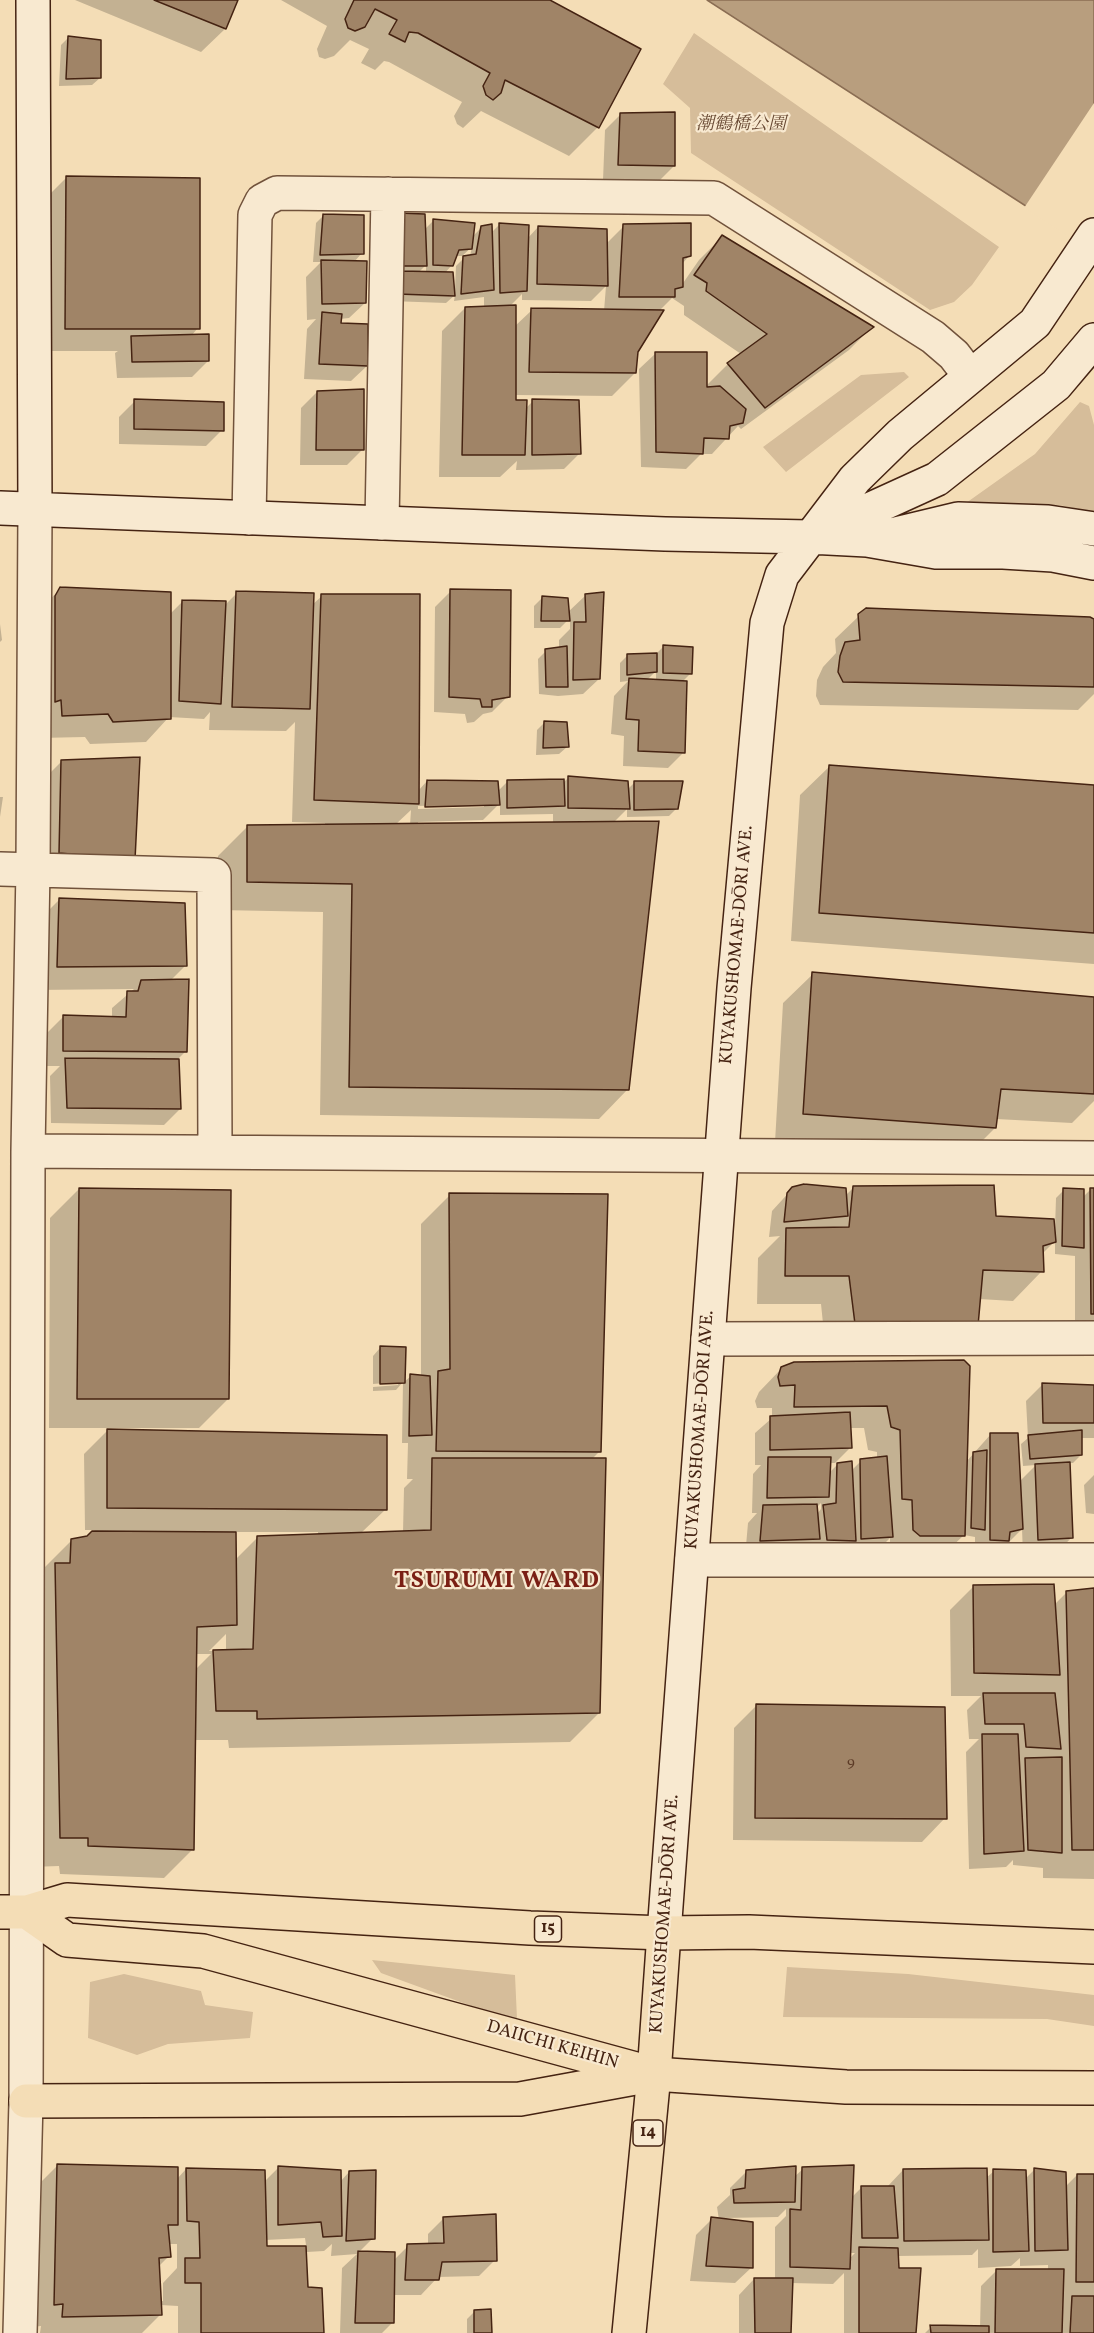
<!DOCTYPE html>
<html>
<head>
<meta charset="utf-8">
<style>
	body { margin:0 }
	canvas { display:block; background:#f4ddb6 }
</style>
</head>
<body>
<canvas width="1094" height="2333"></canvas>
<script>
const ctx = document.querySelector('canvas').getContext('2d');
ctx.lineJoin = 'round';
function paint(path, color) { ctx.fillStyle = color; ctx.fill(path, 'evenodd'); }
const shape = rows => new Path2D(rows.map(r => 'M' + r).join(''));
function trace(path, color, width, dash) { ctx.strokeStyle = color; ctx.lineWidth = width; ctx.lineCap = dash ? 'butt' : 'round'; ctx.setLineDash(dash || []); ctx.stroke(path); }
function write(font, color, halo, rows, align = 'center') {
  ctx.font = font + ' Vollkorn,"Noto Serif JP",serif'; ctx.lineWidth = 4.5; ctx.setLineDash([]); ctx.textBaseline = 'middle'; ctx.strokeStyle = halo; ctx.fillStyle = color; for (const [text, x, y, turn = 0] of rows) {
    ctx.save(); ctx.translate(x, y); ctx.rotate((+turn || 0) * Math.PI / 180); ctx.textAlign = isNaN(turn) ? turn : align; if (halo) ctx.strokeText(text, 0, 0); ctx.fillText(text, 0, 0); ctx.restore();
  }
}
paint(shape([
	[694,33,999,247,972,285,954,302,930,310,691,153,690,108,663,84],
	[904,372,909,377,786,472,763,447,861,375],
	[1080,402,1089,406,1094,425,1094,512,1059,505,966,503,1035,454],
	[372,1960,515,1975,517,2019,477,2008,381,1973],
	[787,1967,908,1974,1094,1995,1094,2026,1047,2019,783,2017],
	[124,1974,201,1991,205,2005,253,2012,250,2038,168,2044,137,2055,88,2038,90,1982]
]), '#d6bd9a');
const water = shape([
	[707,0,1094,0,1094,250,707,0]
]);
paint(water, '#b89e7e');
trace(water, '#8a6d53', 1.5);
paint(shape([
	[1094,103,1094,253,1024,208]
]), '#f4ddb6');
paint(shape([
	[75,0,236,0,225,29,201,52],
	[281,0,547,0,598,127,569,156,481,111,463,128,457,124,454,116,462,102,389,62,384,61,375,70,361,63,369,49,350,40,334,56,325,59,319,57,317,49,327,26],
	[69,37,100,78,92,85,59,86,61,45],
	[621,114,674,166,658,182,603,180,605,130],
	[67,177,198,328,191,336,208,361,192,377,117,378,115,353,118,351,42,351,44,200],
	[324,215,362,253,354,262,365,303,349,318,340,319,340,325,367,366,351,381,304,379,307,329,316,319,307,320,306,277,321,262,313,262,316,223],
	[434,220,472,237,482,227,491,233,499,225,527,239,538,227,606,244,624,226,690,255,682,264,681,286,699,260,722,237,872,327,849,350,741,429,738,426,712,454,701,454,686,469,641,467,639,369,655,354,706,386,728,364,741,354,684,315,684,306,672,298,659,311,637,351,635,373,612,396,515,395,515,401,526,408,533,401,580,453,564,469,516,470,517,461,500,477,439,477,442,331,465,308,484,307,484,297,454,301,455,295,446,303,390,301,392,280,424,230],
	[472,247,470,256,464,258,456,266,455,289,453,289,444,274,452,265,455,256,462,256],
	[426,265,426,273,418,273],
	[606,286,604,311,532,310,514,327,510,306,522,294,522,300,591,301],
	[317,392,363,449,347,465,300,465,301,408],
	[135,401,222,430,206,446,119,444,119,417],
	[61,588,169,615,182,602,224,606,237,593,312,605,322,596,418,791,427,781,498,791,508,781,562,784,568,778,627,790,635,782,677,808,669,816,627,817,627,809,613,823,628,1089,599,1119,320,1115,323,912,218,910,218,856,247,827,325,826,325,823,292,822,295,722,286,731,209,730,210,712,204,719,169,717,146,742,90,744,85,737,39,738,38,612],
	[500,803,500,815,553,814,553,823,418,825,418,822,483,820],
	[484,804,484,807,418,809,418,806],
	[411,810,410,825,395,825],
	[451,591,508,696,492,712,483,714,474,722,467,723,465,714,434,712,435,607],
	[586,595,599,679,583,694,558,696,539,694,538,659,546,651,559,649,559,640,570,629,570,618,560,628,534,628,534,606,542,598,567,613],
	[859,616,1094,621,1094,694,1078,710,820,705,816,696,817,680,823,667,836,653,835,639],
	[0,624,2,640,0,642],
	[664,646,691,673,681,683,684,752,668,768,623,766,624,736,611,734,614,696,628,681,620,682,620,663,628,655,656,654],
	[656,671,656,681,646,681],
	[545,722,567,747,559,754,536,755,537,730],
	[62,761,134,859,37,875,39,784],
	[830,766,1094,787,1094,964,791,941,800,795],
	[0,797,3,797,0,817],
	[59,900,185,966,170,981,186,1051,178,1059,180,1109,164,1125,51,1123,50,1076,60,1066,47,1066,47,1033,63,1017,112,1018,112,1008,134,989,35,990,36,923],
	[813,974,1094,998,1094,1101,1072,1123,996,1119,995,1128,966,1157,775,1142,783,1003],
	[854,1187,1053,1228,1055,1228,1056,1198,1064,1190,1082,1198,1091,1189,1094,1189,1094,1329,1075,1330,1075,1256,1055,1254,1055,1241,1042,1254,1042,1271,1013,1301,979,1299,826,1353,821,1304,757,1304,758,1258,780,1236,769,1237,772,1211,793,1188,845,1196],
	[79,1189,228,1399,199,1428,49,1428,50,1218],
	[450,1195,599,1452,591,1460,599,1713,570,1742,229,1748,228,1740,194,1740,193,1849,164,1878,60,1874,59,1866,31,1867,43,1569,72,1540,87,1538,95,1530,85,1530,84,1454,107,1431,385,1510,361,1533,403,1532,404,1488,413,1479,407,1479,408,1443,402,1443,403,1382,396,1390,373,1391,373,1387,398,1385,398,1382,373,1384,373,1356,380,1348,405,1349,403,1383,411,1376,421,1377,421,1224],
	[234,1532,318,1532,318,1535,258,1537,235,1560],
	[226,1634,226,1651,209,1651],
	[195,1654,211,1654,195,1670],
	[964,1361,966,1462,991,1434,1019,1482,1036,1465,1023,1466,1021,1444,1028,1438,1026,1401,1042,1385,1094,1386,1094,1438,1080,1438,1081,1455,1073,1463,1069,1463,1071,1538,1056,1554,1023,1555,1022,1529,1006,1545,975,1555,975,1537,964,1535,940,1558,890,1553,890,1538,876,1552,745,1557,748,1523,757,1513,752,1513,753,1474,761,1465,755,1465,755,1433,772,1418,772,1408,757,1408,755,1401,759,1392,782,1368],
	[850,1428,864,1428,868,1450,877,1452,877,1458,861,1461,851,1471,838,1464,829,1473,830,1463,835,1463,851,1447],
	[821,1503,821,1509,817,1514,816,1508],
	[1094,1475,1094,1514,1086,1513,1084,1485],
	[973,1587,1054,1605,1066,1593,1094,1590,1094,1879,1043,1878,1043,1868,1013,1865,1013,1860,1006,1867,969,1869,966,1752,979,1739,969,1739,967,1710,981,1696,951,1696,950,1610],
	[757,1705,945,1818,922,1842,733,1840,734,1728],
	[58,2165,177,2179,186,2169,264,2182,279,2167,340,2182,349,2172,373,2238,359,2252,393,2261,408,2246,428,2245,428,2234,444,2218,495,2260,479,2276,438,2277,421,2295,393,2295,392,2323,382,2333,340,2333,342,2268,357,2254,331,2256,332,2244,324,2251,307,2252,305,2238,265,2240,265,2248,307,2289,322,2333,178,2333,178,2306,160,2305,161,2314,142,2333,40,2333,41,2326,31,2327,35,2188],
	[168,2244,177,2244,177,2268,163,2283,163,2301,160,2301,158,2267,169,2256],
	[803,2169,851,2198,862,2187,887,2187,903,2170,985,2179,994,2171,1025,2179,1034,2170,1065,2187,1077,2175,1094,2175,1094,2333,925,2333,931,2327,980,2328,981,2286,996,2271,1048,2271,1048,2265,1020,2266,1020,2258,1011,2266,978,2268,978,2249,972,2255,897,2256,898,2270,914,2333,844,2333,844,2273,833,2284,791,2283,789,2333,739,2333,739,2295,754,2279,775,2279,775,2227,786,2216,786,2209,778,2217,725,2218,751,2268,735,2283,690,2281,696,2235,712,2219,719,2220,717,2207,730,2195,730,2188,746,2172,794,2177],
	[849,2253,855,2253,849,2259],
	[474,2312,490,2333,467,2333,467,2319]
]), '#0003');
const building = shape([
	[154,0,238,0,226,29,154,0],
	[354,0,550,0,641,49,599,128,505,80,501,93,493,100,486,95,483,86,490,73,418,33,409,32,405,42,389,34,397,20,375,9,365,27,355,31,348,28,345,19,354,0],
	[68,36,101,40,101,78,66,79,68,36],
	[675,112,675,166,618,165,620,113,675,112],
	[66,176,200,178,200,329,65,329,66,176],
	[398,213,425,214,427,266,397,266,398,213],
	[323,214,364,215,364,254,320,255,323,214],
	[433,219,475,223,472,249,459,250,453,266,433,265,433,219],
	[499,223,529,225,527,291,500,293,499,223],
	[691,223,691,256,683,258,683,287,675,289,675,297,619,297,623,224,691,223],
	[492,224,494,290,461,294,463,256,476,254,481,226,492,224],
	[538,226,607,229,608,286,537,284,538,226],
	[722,235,874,327,765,408,727,363,767,334,706,291,707,283,694,275,722,235],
	[321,260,367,261,366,303,322,304,321,260],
	[399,271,453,272,455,296,397,294,399,271],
	[516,305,516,400,527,400,525,455,462,455,465,307,516,305],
	[531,308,664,310,638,352,636,373,529,372,531,308],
	[322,312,342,314,341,323,368,324,368,366,319,364,322,312],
	[209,334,209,361,132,362,131,336,209,334],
	[655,352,707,352,707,387,720,386,746,409,743,423,730,426,729,439,704,438,703,454,656,452,655,352],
	[364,389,364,450,316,450,317,391,364,389],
	[134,399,224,402,224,431,134,429,134,399],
	[532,399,579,400,581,454,532,455,532,399],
	[60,587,171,592,171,719,113,722,108,714,62,716,61,700,55,702,55,596,60,587],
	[450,589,511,590,510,697,492,700,492,707,482,707,480,699,449,697,450,589],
	[236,591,314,593,310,709,232,707,236,591],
	[604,592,600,679,573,680,574,622,586,622,585,594,604,592],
	[321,594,420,594,419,804,314,800,321,594],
	[542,596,568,598,570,621,541,621,542,596],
	[182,600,226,601,221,704,179,701,182,600],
	[866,608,1090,617,1094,619,1094,687,843,682,838,672,840,656,845,642,860,640,858,614,866,608],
	[663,645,693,647,692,674,663,673,663,645],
	[567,646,568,687,546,687,545,649,567,646],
	[657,653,657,672,627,675,627,654,657,653],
	[629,678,687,681,685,753,638,751,639,720,626,719,629,678],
	[544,721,567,722,569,747,543,748,544,721],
	[140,757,135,860,59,853,61,760,140,757],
	[829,765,1094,785,1094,933,819,913,829,765],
	[568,776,628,781,630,809,568,808,568,776],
	[564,779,565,806,507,808,507,780,564,779],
	[427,780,498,781,500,805,425,807,427,780],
	[634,781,683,781,678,809,634,810,634,781],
	[659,821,629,1090,349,1087,352,884,247,882,247,825,659,821],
	[59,898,185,903,187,966,57,967,59,898],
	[812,972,1094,997,1094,1094,1001,1089,996,1128,803,1114,812,972],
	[189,979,187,1052,63,1051,63,1015,126,1017,127,991,138,991,141,980,189,979],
	[65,1058,179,1059,181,1109,67,1108,65,1058],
	[804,1184,846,1188,848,1216,784,1222,787,1193,792,1187,804,1184],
	[994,1185,996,1216,1054,1219,1056,1242,1043,1246,1044,1272,983,1270,978,1326,855,1324,849,1276,785,1276,786,1228,849,1227,853,1186,994,1185],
	[79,1188,231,1190,229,1399,77,1399,79,1188],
	[1063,1188,1084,1189,1084,1248,1062,1246,1063,1188],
	[1090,1188,1094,1188,1094,1314,1091,1314,1090,1188],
	[449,1193,608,1194,601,1452,436,1451,438,1371,450,1369,449,1193],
	[380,1346,406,1347,405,1383,380,1384,380,1346],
	[964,1360,970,1366,965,1536,920,1536,913,1530,912,1500,902,1499,900,1430,891,1427,887,1406,794,1407,795,1385,780,1386,778,1377,781,1367,794,1362,964,1360],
	[410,1374,430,1376,432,1435,409,1436,410,1374],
	[1042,1383,1094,1385,1094,1423,1043,1423,1042,1383],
	[850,1412,852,1448,770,1450,770,1416,850,1412],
	[107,1429,387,1435,387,1510,107,1508,107,1429],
	[1082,1430,1082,1455,1030,1459,1028,1435,1082,1430],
	[990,1433,1018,1433,1023,1529,1010,1532,1009,1541,990,1540,990,1433],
	[987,1450,985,1530,971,1528,973,1452,987,1450],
	[887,1456,893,1537,861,1539,860,1459,887,1456],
	[768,1457,831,1457,829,1497,767,1498,768,1457],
	[432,1458,606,1458,600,1713,257,1719,257,1711,216,1711,213,1650,253,1649,257,1536,431,1530,432,1458],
	[852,1461,856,1541,827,1540,823,1505,836,1503,837,1463,852,1461],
	[1070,1462,1073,1538,1038,1540,1035,1464,1070,1462],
	[817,1504,820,1539,760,1541,763,1505,817,1504],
	[92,1531,236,1532,237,1625,197,1627,194,1850,88,1846,88,1838,60,1838,55,1563,70,1563,71,1539,87,1536,92,1531],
	[1054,1584,1060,1675,974,1673,973,1585,1054,1584],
	[1094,1588,1094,1850,1072,1850,1066,1591,1094,1588],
	[983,1693,1055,1693,1061,1749,1026,1747,1024,1724,985,1724,983,1693],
	[756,1704,945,1707,947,1819,755,1818,756,1704],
	[982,1734,1018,1734,1024,1851,984,1854,982,1734],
	[1062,1757,1062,1853,1028,1850,1025,1758,1062,1757],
	[57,2164,178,2167,178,2225,168,2225,171,2257,159,2258,162,2315,62,2317,63,2304,54,2305,57,2164],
	[854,2165,850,2269,790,2267,790,2209,801,2210,802,2167,854,2165],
	[278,2166,341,2170,342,2236,323,2237,321,2222,278,2225,278,2166],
	[796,2166,795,2202,734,2203,733,2190,745,2188,746,2170,796,2166],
	[186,2168,265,2170,267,2246,306,2246,308,2287,322,2288,324,2333,201,2333,201,2283,185,2283,185,2258,200,2258,199,2222,187,2221,186,2168],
	[987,2168,989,2240,904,2241,903,2169,987,2168],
	[1034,2168,1066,2172,1068,2250,1035,2251,1034,2168],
	[993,2169,1026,2170,1029,2251,993,2252,993,2169],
	[376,2170,375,2239,346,2241,349,2171,376,2170],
	[1077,2174,1094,2174,1094,2282,1076,2282,1077,2174],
	[861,2186,894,2186,898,2238,862,2238,861,2186],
	[496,2214,497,2261,442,2262,439,2280,405,2280,407,2244,444,2243,443,2217,496,2214],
	[711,2217,753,2222,753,2268,706,2266,711,2217],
	[859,2247,898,2248,899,2268,921,2268,916,2333,859,2333,859,2247],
	[358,2251,395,2252,394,2323,355,2323,358,2251],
	[996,2269,1064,2269,1062,2333,995,2333,996,2269],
	[754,2278,793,2278,791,2333,755,2333,754,2278],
	[1072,2296,1094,2296,1094,2333,1070,2333,1072,2296],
	[491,2309,492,2333,474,2333,474,2310,491,2309],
	[930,2325,989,2326,989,2333,931,2333,930,2325]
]);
paint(building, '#a08467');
trace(building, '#452312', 1.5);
const street = shape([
	[249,518,255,215,262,201,277,193,714,198,933,337,954,355,970,376],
	[382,523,388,194],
	[0,869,214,875,215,1152],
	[28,1151,1094,1158],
	[708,1339,1094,1338],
	[692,1560,1094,1560],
	[20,2333,26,2101,28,1151,33,868,35,509]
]);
const secondary = shape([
	[33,0,35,509],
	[0,508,665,534,809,537,867,540,936,552,1003,552,1053,555,1094,563],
	[814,535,937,479,1056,385,1094,340],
	[883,537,958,519,1048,522,1094,529],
	[664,1933,734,988,767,623,782,575,855,479,900,435,1035,323,1094,235]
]);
const primary = shape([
	[629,2333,654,2074,664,1933]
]);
const highway = shape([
	[0,1912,27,1912,67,1900,530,1928,664,1933,749,1932,1094,1947],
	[27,1912,67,1940,203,1951,654,2074,846,2087,1094,2088],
	[26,2101,520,2099,646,2076]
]);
trace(street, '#71523b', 36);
trace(secondary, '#452312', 36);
trace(primary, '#452312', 36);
trace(highway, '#452312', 36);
trace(street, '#f8e9d0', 33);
trace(secondary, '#f8e9d0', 33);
trace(primary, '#f4ddb6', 33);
trace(highway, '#f4ddb6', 33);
write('15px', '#5c3b27', null, [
	["9",851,1763]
]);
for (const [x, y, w] of [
	[548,1929,27],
	[648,2133,30]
]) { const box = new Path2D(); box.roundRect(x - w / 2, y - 13, w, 26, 4.5); ctx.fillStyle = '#f8e9d0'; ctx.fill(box); trace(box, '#452312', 1.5); }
write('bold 16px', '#452312', null, [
	["15",548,1929],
	["14",648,2133]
]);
write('italic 18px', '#694a34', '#f8e9d0', [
	["潮鶴橋公園",741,126]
]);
write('18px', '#452312', '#f8e9d0', [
	["KUYAKUSHOMAE-DŌRI AVE.",738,945,-85],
	["KUYAKUSHOMAE-DŌRI AVE.",701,1430,-86],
	["KUYAKUSHOMAE-DŌRI AVE.",666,1914,-86],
	["DAIICHI KEIHIN",552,2046,16]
]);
ctx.letterSpacing = '1.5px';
write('bold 24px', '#7a1f14', '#f8e9d0', [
	["TSURUMI WARD",497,1583]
]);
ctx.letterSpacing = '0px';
</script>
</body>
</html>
